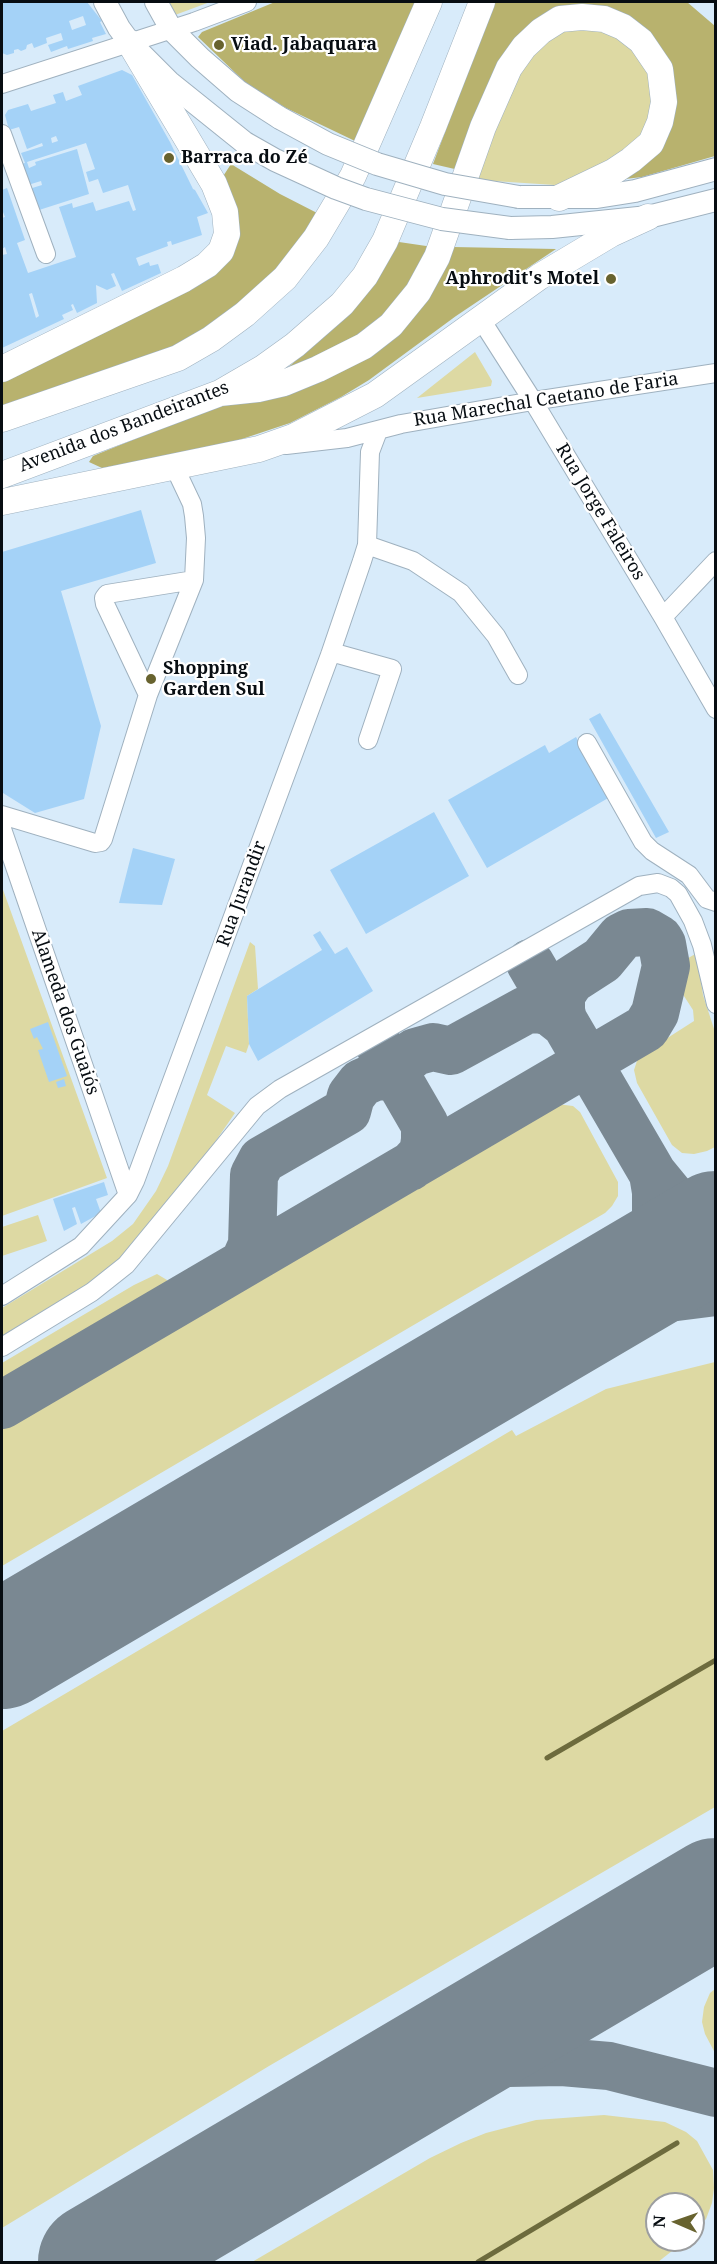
<!DOCTYPE html>
<html>
<head>
<meta charset="utf-8">
<style>
	body { margin:0 }
	#map { position:relative; width:717px; height:2264px; overflow:hidden; background:#d8ebfa; font-family:"Noto Serif",serif }
	canvas { display:block }
	.frame { position:absolute; inset:0; border:3px solid #070d12; pointer-events:none }
	.north { position:absolute; left:645px; top:2192px; width:60px; height:60px; box-sizing:border-box; background:#fff; border:2px solid #9c9ea0; border-radius:50%; rotate:272deg; font-size:16px; font-weight:700; line-height:24px; text-align:center; color:#070d12 }
	.north::after { content:''; display:block; margin:auto; width:21px; height:27px; background:#68632f; clip-path:polygon(50% 0,100% 100%,50% 72%,0 100%) }
</style>
</head>
<body>
<div id="map">
<canvas width="717" height="2264"></canvas>
<div class="frame"></div>
<div class="north">N</div>
</div>
<script>
const ctx = document.querySelector('canvas').getContext('2d');
ctx.lineJoin = 'round';
function paint(path, color) { ctx.fillStyle = color; ctx.fill(path, 'evenodd'); }
const shape = rows => new Path2D(rows.map(r => 'M' + r).join(''));
function trace(path, color, width, dash) { ctx.strokeStyle = color; ctx.lineWidth = width; ctx.lineCap = dash ? 'butt' : 'round'; ctx.setLineDash(dash || []); ctx.stroke(path); }
function write(font, color, halo, rows, align = 'center') {
  ctx.font = font + ' "Noto Serif",serif'; ctx.lineWidth = 4.5; ctx.setLineDash([]); ctx.textBaseline = 'middle'; ctx.strokeStyle = halo; ctx.fillStyle = color; for (const [text, x, y, turn = 0] of rows) {
    ctx.save(); ctx.translate(x, y); ctx.rotate((+turn || 0) * Math.PI / 180); ctx.textAlign = isNaN(turn) ? turn : align; if (halo) ctx.strokeText(text, 0, 0); ctx.fillText(text, 0, 0); ctx.restore();
  }
}
paint(shape([
	[167,2,210,2,175,15],
	[602,29,618,36,633,48,650,73,653,102,642,136,625,152,569,182,555,185,478,180,483,160,518,73,548,39,564,30],
	[475,352,492,381,491,386,417,398],
	[2,887,107,1178,2,1216],
	[250,942,255,946,258,989,247,996,249,1044,246,1053,226,1046,207,1095,235,1113,177,1197,123,1256,89,1285,2,1337,2,1308,112,1241,133,1224,156,1191,168,1166],
	[697,953,703,995,715,1032,715,1147,707,1151,694,1154,682,1153,672,1145,637,1083,634,1070,638,1058,644,1053,694,1021,693,1010,682,993,681,984,683,961],
	[557,1104,573,1106,580,1112,618,1182,618,1196,612,1206,605,1213,2,1566,2,1424,547,1106],
	[38,1215,47,1241,2,1256,2,1227],
	[157,1274,167,1280,166,1292,162,1296,2,1391,2,1363,134,1285],
	[715,1362,715,1807,269,2066,2,2228,2,1731,512,1430,516,1436,606,1389],
	[715,1989,715,2053,705,2034,702,2022,704,2007,710,1993],
	[604,2115,665,2122,686,2132,697,2141,713,2170,714,2188,712,2203,706,2219,693,2233,693,2204,657,2204,657,2240,686,2240,658,2262,252,2262,430,2158,461,2143,486,2133,536,2120]
]), '#ddd9a3');
paint(shape([
	[275,2,415,2,355,141,286,108,247,84,198,37,202,32],
	[494,2,687,2,715,26,715,156,642,177,617,180,658,148,648,34,557,10,459,170,433,164],
	[231,164,280,194,319,214,277,270,238,305,205,329,173,347,2,408,2,377,212,273,220,181],
	[399,242,433,247,410,287,384,318,359,338,281,374,347,314,372,283],
	[453,247,556,249,456,316,369,380,341,397,290,423,236,441,170,456,102,468,89,462,93,456,221,404,323,379]
]), '#b8b26e');
trace(shape([
	[547,1758,716,1660],
	[478,2262,677,2143]
]), '#6d6b3d', 5);
trace(shape([
	[530,963,653,1174],
	[381,1049,425,1125,425,1140,423,1153,410,1167],
	[671,1256,716,1264],
	[244,1263,252,1245,254,1175,262,1160,347,1111,351,1096,361,1083,377,1076,397,1077,404,1061,415,1052,433,1047,451,1051,526,1010,538,1009,550,1012,564,1023],
	[614,1290,648,1251,656,1231,656,1192,653,1174,685,1213,711,1233],
	[456,1383,579,1320,653,1300,716,1292],
	[2,1405,646,1028,655,1013,666,966,662,944,659,939,647,932,629,933,621,937,602,960,571,980,561,995,561,1011,564,1023],
	[413,2076,508,2063,562,2062,609,2066,716,2093]
]), '#7a8892', 48);
trace(shape([
	[2,1650,716,1230],
	[97,2262,716,1897]
]), '#7a8892', 118);
paint(shape([
	[2,2,87,2,102,21,100,22,106,34,92,38,93,41,68,49,67,46,51,52,48,45,63,40,61,33,46,38,47,43,34,48,32,43,27,45,26,49,21,51,18,49,14,50,14,53,7,55,2,53],
	[83,16,86,25,72,30,69,21],
	[122,70,132,75,170,142,193,189,195,190,208,213,197,217,202,235,172,245,171,241,167,242,168,246,136,258,139,266,149,262,150,266,158,264,161,273,122,291,114,273,111,274,116,286,107,290,96,285,97,303,77,313,73,304,71,305,73,310,62,315,64,319,2,348,2,255,7,254,5,247,2,249,2,218,5,217,3,212,2,213,2,190,7,188,25,240,17,243,28,273,76,257,59,207,72,203,73,208,93,202,96,211,129,201,133,211,136,210,128,185,103,193,98,179,89,182,86,172,95,169,86,143,27,162,29,168,36,165,35,162,77,149,89,194,36,211,29,189,42,185,41,181,28,185,21,164,25,163,21,153,43,146,42,143,27,149,19,127,9,130,5,115,8,110,28,104,31,111,56,103,53,95,63,92,66,101,82,95,78,86],
	[56,136,58,141,52,143,51,138],
	[32,293,39,316,36,318,29,294],
	[141,510,156,563,61,591,101,726,84,799,35,813,3,793,2,788,2,552],
	[600,713,669,832,656,838,589,719],
	[576,737,610,797,487,868,448,800,545,745,549,753],
	[434,812,469,876,366,934,330,870],
	[133,848,175,859,162,905,119,903],
	[320,931,335,954,347,947,373,991,258,1061,249,1044,247,996,322,950,313,935],
	[48,1022,67,1076,49,1082,38,1050,43,1049,37,1037,34,1039,30,1029],
	[64,1079,66,1086,58,1088,56,1082],
	[104,1182,108,1195,96,1199,101,1213,81,1224,75,1207,72,1208,77,1224,64,1231,53,1199]
]), '#a4d2f7');
const minor = shape([
	[2,84,194,22,247,2],
	[2,134,46,254],
	[480,318,533,401,663,617,716,709],
	[286,445,347,438,401,424,533,401,716,373],
	[367,545,413,561,461,593,496,636,518,675],
	[663,617,716,561],
	[331,652,392,669,368,740],
	[148,695,105,604,104,598,107,594,194,580],
	[587,743,643,842,652,851,689,875,707,899,716,902],
	[2,815,95,843,101,842,103,839,148,695,194,580,196,538,194,516,192,504,174,466],
	[2,829,128,1195],
	[2,1296,81,1246,128,1195,135,1181,330,655,362,561,367,545,370,452,378,431],
	[2,1347,92,1292,126,1265,257,1106,280,1089,639,886,658,883,671,888,678,894,693,921,702,945,716,1004]
]);
const major = shape([
	[105,2,119,28,130,43,169,82,245,143],
	[156,2,171,29,200,58,238,91,280,118],
	[519,197,597,197,635,191,716,169],
	[510,228,552,227,648,217,716,200]
]);
const highway = shape([
	[2,369,184,279,207,265,221,251,227,234,225,212,214,184,130,43],
	[220,393,258,389,284,383,318,369,364,346,391,325,418,292,437,257,483,127,509,68,524,47,541,31,560,19,582,17,604,19,623,27,641,41,660,69,664,102,660,122,651,143,631,160,613,172,559,198],
	[2,419,178,358,211,339,245,314,285,278,316,238,353,176,429,2],
	[2,475,220,393,263,368,295,345,342,304,365,276,385,241,433,127,482,2],
	[2,502,259,449,293,437,375,395,539,277,611,234,648,217]
]);
trace(minor, '#9fb1bf', 20);
trace(major, '#9fb1bf', 24);
trace(highway, '#9fb1bf', 27);
trace(minor, '#fff', 18);
trace(major, '#fff', 22);
trace(highway, '#fff', 26);
const majorBridge = shape([
	[280,118,328,144,377,164,445,184,519,197],
	[245,143,275,160,336,188,366,199,442,219,510,228]
]);
trace(majorBridge, '#9fb1bf', 24, []);
trace(majorBridge, '#fff', 22);
for (const [x, y, r, color] of [
	[219,45,6,"#68632f"],
	[169,158,6,"#68632f"],
	[611,279,6,"#68632f"],
	[151,679,6,"#68632f"]
]) { const dot = new Path2D(); dot.arc(x, y, r, 0, 2 * Math.PI); ctx.fillStyle = color; ctx.fill(dot); trace(dot, '#fff', 2); }
write('bold 18px', '#070d12', '#fff', [
	["Viad. Jabaquara",231,45],
	["Barraca do Zé",181,158],
	["Aphrodit's Motel",599,279,"right"],
	["Shopping",163,669],
	["Garden Sul",163,690]
], 'left');
write('18px', '#070d12', '#fff', [
	["Rua Marechal Caetano de Faria",546,400,-9],
	["Avenida dos Bandeirantes",124,427,-21],
	["Rua Jorge Faleiros",600,512,59],
	["Rua Jurandir",242,894,-70],
	["Alameda dos Guaiós",65,1012,71]
]);
</script>
</body>
</html>
